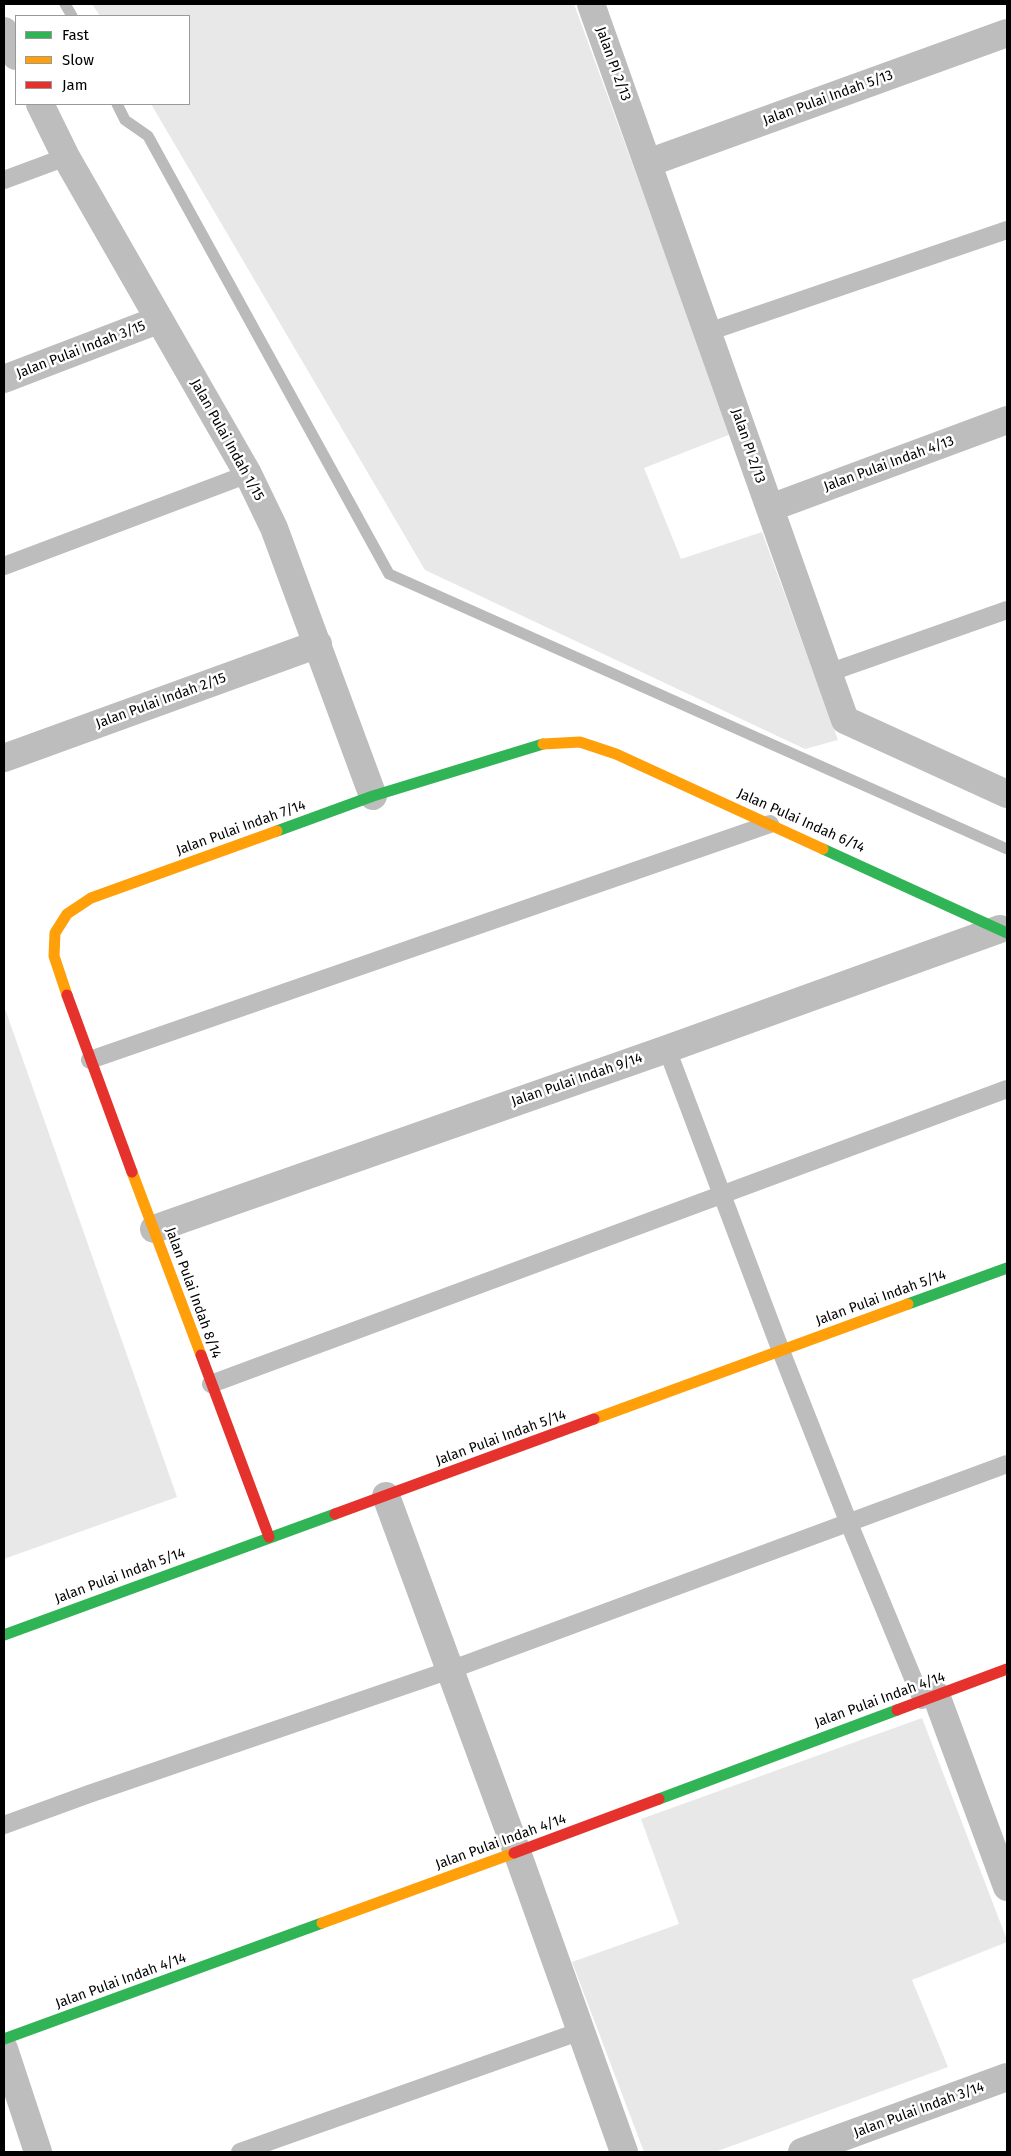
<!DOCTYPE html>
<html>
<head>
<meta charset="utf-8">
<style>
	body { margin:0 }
	#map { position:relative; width:1011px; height:2156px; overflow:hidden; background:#fff; font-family:"Fira Sans",sans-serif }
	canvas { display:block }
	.frame { position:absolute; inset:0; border:5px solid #000; pointer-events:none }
	.legend { position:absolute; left:15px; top:15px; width:175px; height:90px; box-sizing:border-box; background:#fff; border:1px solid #999; margin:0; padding:6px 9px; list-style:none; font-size:15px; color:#000 }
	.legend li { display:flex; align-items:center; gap:10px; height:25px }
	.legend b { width:25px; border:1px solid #999 }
</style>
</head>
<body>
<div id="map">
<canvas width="1011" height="2156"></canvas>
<div class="frame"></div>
<ul class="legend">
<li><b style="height:6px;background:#30b455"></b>Fast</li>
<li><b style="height:6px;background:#ff9f0a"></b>Slow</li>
<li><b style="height:6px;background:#e5322d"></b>Jam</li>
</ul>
</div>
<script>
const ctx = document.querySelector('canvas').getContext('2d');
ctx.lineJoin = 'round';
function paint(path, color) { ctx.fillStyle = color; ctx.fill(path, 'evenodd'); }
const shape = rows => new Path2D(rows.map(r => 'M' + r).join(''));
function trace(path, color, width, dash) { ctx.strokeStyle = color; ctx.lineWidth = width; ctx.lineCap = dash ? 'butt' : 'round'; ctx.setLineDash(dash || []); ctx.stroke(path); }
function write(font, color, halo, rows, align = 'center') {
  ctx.font = font + ' "Fira Sans",sans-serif'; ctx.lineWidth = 5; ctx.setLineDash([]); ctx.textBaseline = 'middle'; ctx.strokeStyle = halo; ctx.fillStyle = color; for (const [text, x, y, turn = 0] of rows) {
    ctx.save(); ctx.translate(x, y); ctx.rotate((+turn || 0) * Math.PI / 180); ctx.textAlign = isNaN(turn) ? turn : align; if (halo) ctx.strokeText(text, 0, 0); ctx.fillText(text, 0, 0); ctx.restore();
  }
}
paint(shape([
	[92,4,574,4,731,434,644,468,681,559,762,532,838,740,805,749,425,570,151,104,189,104,189,16,100,16],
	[4,1006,177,1497,4,1559],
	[922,1718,1007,1940,1007,1942,912,1980,948,2067,715,2152,644,2152,572,1962,679,1924,641,1819]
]), '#e8e8e8');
trace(shape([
	[65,4,72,16],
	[117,104,125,120,148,136,389,574,1007,849]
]), '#bababa', 11);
trace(shape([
	[4,180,66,157],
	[708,332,1007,230],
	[4,566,248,474],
	[828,673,1007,610],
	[667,1049,781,1351,848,1521,922,1700],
	[90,1060,770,824],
	[211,1384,1007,1089],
	[4,1825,89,1794,450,1670,1007,1464],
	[240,2152,581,2031]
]), '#bdbdbd', 18);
trace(shape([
	[591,4,845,720,1007,794],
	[4,31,16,56],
	[40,104,66,157,248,474,274,528,373,796],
	[648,163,1007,33],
	[4,379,158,320],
	[770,508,1007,420],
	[4,758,318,644],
	[154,1229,667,1049,1000,929],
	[386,1496,517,1852,624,2152],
	[936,1695,1007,1887],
	[4,2049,38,2152],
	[802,2152,1007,2077]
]), '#bdbdbd', 28);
trace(shape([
	[277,831,373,796,543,744],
	[823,849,1007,933],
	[908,1304,1007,1268],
	[4,1635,335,1514],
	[659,1799,897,1710],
	[4,2039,322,1923]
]), '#30b455', 11);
trace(shape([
	[543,744,580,742,616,754,823,849],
	[67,995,54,956,55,933,67,914,91,898,277,831],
	[132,1172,201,1355],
	[594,1419,908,1304],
	[322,1923,514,1853]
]), '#ff9f0a', 11);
trace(shape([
	[67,995,132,1172],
	[201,1355,269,1537],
	[335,1514,594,1419],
	[897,1710,1007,1669],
	[514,1853,659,1799]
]), '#e5322d', 11);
write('14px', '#000', '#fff', [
	["Jalan PI 2/13",613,64,70],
	["Jalan Pulai Indah 5/13",828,98,-20],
	["Jalan Pulai Indah 3/15",81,350,-21],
	["Jalan Pulai Indah 1/15",227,440,61],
	["Jalan PI 2/13",748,446,71],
	["Jalan Pulai Indah 4/13",889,464,-20],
	["Jalan Pulai Indah 2/15",161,701,-20],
	["Jalan Pulai Indah 6/14",801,821,24],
	["Jalan Pulai Indah 7/14",241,828,-20],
	["Jalan Pulai Indah 9/14",577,1080,-19],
	["Jalan Pulai Indah 8/14",193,1293,70],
	["Jalan Pulai Indah 5/14",881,1298,-20],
	["Jalan Pulai Indah 5/14",501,1438,-20],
	["Jalan Pulai Indah 5/14",120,1576,-20],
	["Jalan Pulai Indah 4/14",880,1700,-20],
	["Jalan Pulai Indah 4/14",501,1842,-20],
	["Jalan Pulai Indah 4/14",121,1981,-20],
	["Jalan Pulai Indah 3/14",919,2110,-20]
]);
</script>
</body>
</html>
